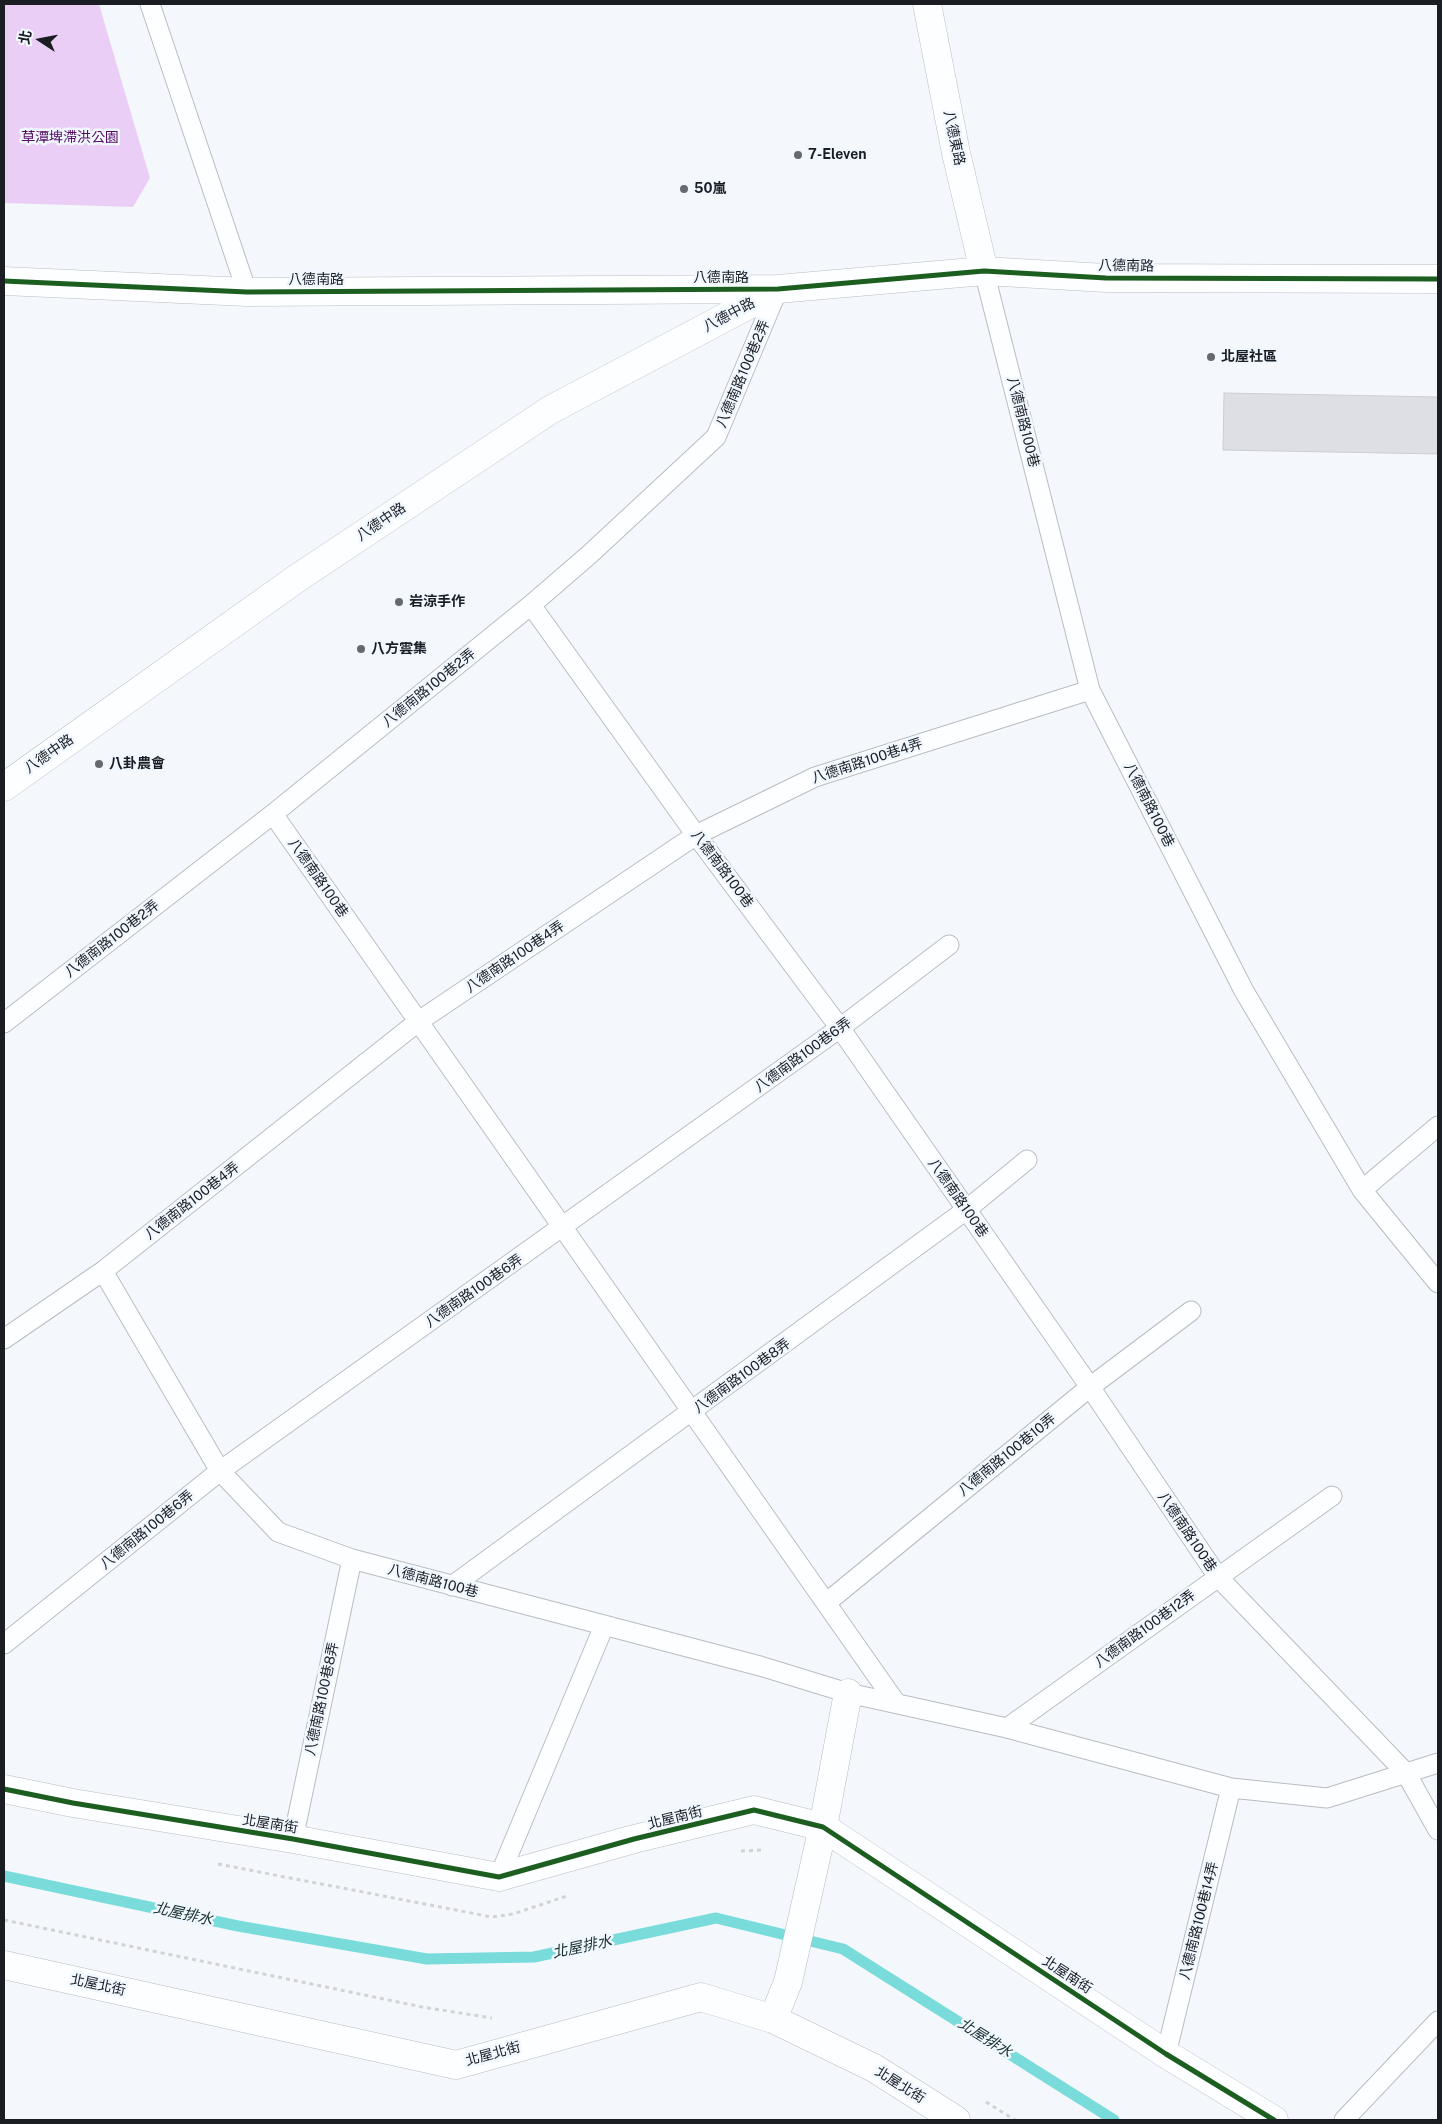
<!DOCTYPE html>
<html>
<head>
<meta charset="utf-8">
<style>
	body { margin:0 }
	#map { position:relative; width:1442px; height:2124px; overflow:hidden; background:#f4f8fc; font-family:"Public Sans","Noto Sans TC",sans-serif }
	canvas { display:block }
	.frame { position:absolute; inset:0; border:5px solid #1a1e23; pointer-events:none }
	.north { position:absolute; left:15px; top:15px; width:50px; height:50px; -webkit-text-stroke:4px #f1f7ff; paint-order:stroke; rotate:281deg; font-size:14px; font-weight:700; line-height:20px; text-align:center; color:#1a1e23 }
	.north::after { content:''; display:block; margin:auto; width:18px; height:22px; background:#1a1e23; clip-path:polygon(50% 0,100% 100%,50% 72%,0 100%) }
</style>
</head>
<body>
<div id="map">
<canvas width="1442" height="2124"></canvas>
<div class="frame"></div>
<div class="north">北</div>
</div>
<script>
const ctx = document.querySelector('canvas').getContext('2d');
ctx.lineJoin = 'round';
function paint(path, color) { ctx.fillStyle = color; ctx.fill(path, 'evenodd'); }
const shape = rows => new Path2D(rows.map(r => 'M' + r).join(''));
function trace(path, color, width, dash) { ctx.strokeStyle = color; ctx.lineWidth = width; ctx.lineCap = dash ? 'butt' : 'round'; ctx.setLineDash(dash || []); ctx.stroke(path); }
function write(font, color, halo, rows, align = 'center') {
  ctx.font = font + ' "Public Sans","Noto Sans TC",sans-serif'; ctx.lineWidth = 5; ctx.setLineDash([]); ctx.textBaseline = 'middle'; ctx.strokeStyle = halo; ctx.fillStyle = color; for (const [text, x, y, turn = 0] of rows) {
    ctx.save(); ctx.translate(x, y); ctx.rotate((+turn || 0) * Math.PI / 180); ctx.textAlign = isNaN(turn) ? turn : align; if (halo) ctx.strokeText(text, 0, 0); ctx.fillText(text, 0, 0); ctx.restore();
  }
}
paint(shape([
	[4,4,99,4,150,178,133,207,4,203]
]), '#ebcef6');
trace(shape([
	[4,1876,238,1926,427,1959,534,1957,716,1918,843,1949,1114,2120]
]), '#79dcda', 11);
const building = shape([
	[1224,393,1438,397,1438,454,1223,450,1224,393]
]);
paint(building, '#dddfe4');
trace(building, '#cbcdd1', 1);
const lane = shape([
	[150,4,247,292],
	[984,271,1090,690,1244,991,1362,1190,1438,1283],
	[531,605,696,835,840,1028,1090,1387,1218,1577,1406,1773,1438,1830],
	[273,814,896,1703],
	[4,1023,273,814,531,605,590,554,716,437,778,289],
	[1362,1190,1438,1126],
	[103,1271,220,1471,278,1532,352,1559,760,1666,848,1693,1007,1728,1231,1788,1327,1798,1438,1763],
	[4,1339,103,1271,419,1021,696,835,815,777,1090,690],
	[452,1586,966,1210,1027,1160],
	[826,1603,1090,1387,1191,1311],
	[4,1644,220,1471,840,1028,949,945],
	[1007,1728,1332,1496],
	[293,1839,352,1559],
	[499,1877,604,1626],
	[1166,2054,1231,1788],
	[1344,2120,1438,2021]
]);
const street = shape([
	[927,4,956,153,984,271],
	[4,1789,73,1803,293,1839,499,1877,634,1839,754,1810,823,1827,1166,2054,1274,2120],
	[4,1965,456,2065,701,1997,773,2019,874,2068,956,2120],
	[773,2019,788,1982,823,1827,848,1693]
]);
const secondary = shape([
	[4,281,247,292,778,289,984,271,1106,278,1438,279],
	[4,787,296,579,550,410,775,291]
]);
trace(lane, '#b9bdc1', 21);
trace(street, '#b9bdc1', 29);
trace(secondary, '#b9bdc1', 29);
trace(shape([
	[741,1851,763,1850],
	[218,1864,492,1917,513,1914,567,1896],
	[4,1920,422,2007,492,2018],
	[986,2102,1015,2120]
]), '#d3d3d5', 3, [4, 4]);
trace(lane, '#fdfeff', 19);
trace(street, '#fdfeff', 28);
trace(secondary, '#fdfeff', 28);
trace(shape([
	[4,281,247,292,778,289,984,271,1106,278,1438,279],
	[4,1789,73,1803,293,1839,499,1877,634,1839,754,1810,823,1827,1166,2054,1274,2120]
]), '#1b5e20', 5);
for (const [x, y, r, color] of [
	[798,155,5,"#666a6f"],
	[684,189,5,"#666a6f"],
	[1211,357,5,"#666a6f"],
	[399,602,5,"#666a6f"],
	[361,649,5,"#666a6f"],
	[99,764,5,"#666a6f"]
]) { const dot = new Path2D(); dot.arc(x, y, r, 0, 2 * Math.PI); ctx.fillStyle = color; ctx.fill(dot); trace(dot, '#f1f7ff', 2); }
write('14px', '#540b64', '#f1f7ff', [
	["草潭埤滯洪公園",70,138]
]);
write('14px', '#1a1e23', '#f1f7ff', [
	["八德東路",954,138,78],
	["八德南路",1126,266,1],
	["八德南路",721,278],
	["八德南路",316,280],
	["八德中路",729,315,-28],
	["八德南路100巷2弄",743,374,-67],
	["八德南路100巷",1023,422,76],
	["八德中路",381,522,-34],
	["八德南路100巷2弄",429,688,-39],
	["八德中路",49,754,-35],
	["八德南路100巷4弄",867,761,-18],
	["八德南路100巷",1149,805,63],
	["八德南路100巷",722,869,53],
	["八德南路100巷",318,878,55],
	["八德南路100巷2弄",112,939,-38],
	["八德南路100巷4弄",515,957,-34],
	["八德南路100巷6弄",803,1055,-36],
	["八德南路100巷",958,1198,55],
	["八德南路100巷4弄",192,1201,-38],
	["八德南路100巷6弄",474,1291,-35],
	["八德南路100巷8弄",742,1376,-36],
	["八德南路100巷10弄",1007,1455,-39],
	["八德南路100巷6弄",147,1530,-39],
	["八德南路100巷",1187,1532,56],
	["八德南路100巷",433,1581,15],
	["八德南路100巷12弄",1145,1629,-36],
	["八德南路100巷8弄",322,1699,-78],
	["北屋南街",675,1818,-14],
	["北屋南街",270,1824,9],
	["八德南路100巷14弄",1199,1921,-76],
	["北屋南街",1067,1975,33],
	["北屋北街",98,1985,12],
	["北屋北街",493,2054,-15],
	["北屋北街",900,2085,32]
]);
write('bold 14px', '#1a1e23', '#f1f7ff', [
	["7-Eleven",808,155],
	["50嵐",694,189],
	["北屋社區",1221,357],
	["岩涼手作",409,602],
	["八方雲集",371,649],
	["八卦農會",109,764]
], 'left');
write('italic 15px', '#182f2e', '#f1f7ff', [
	["北屋排水",183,1914,12],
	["北屋排水",582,1947,-12],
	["北屋排水",985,2038,32]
]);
</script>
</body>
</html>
